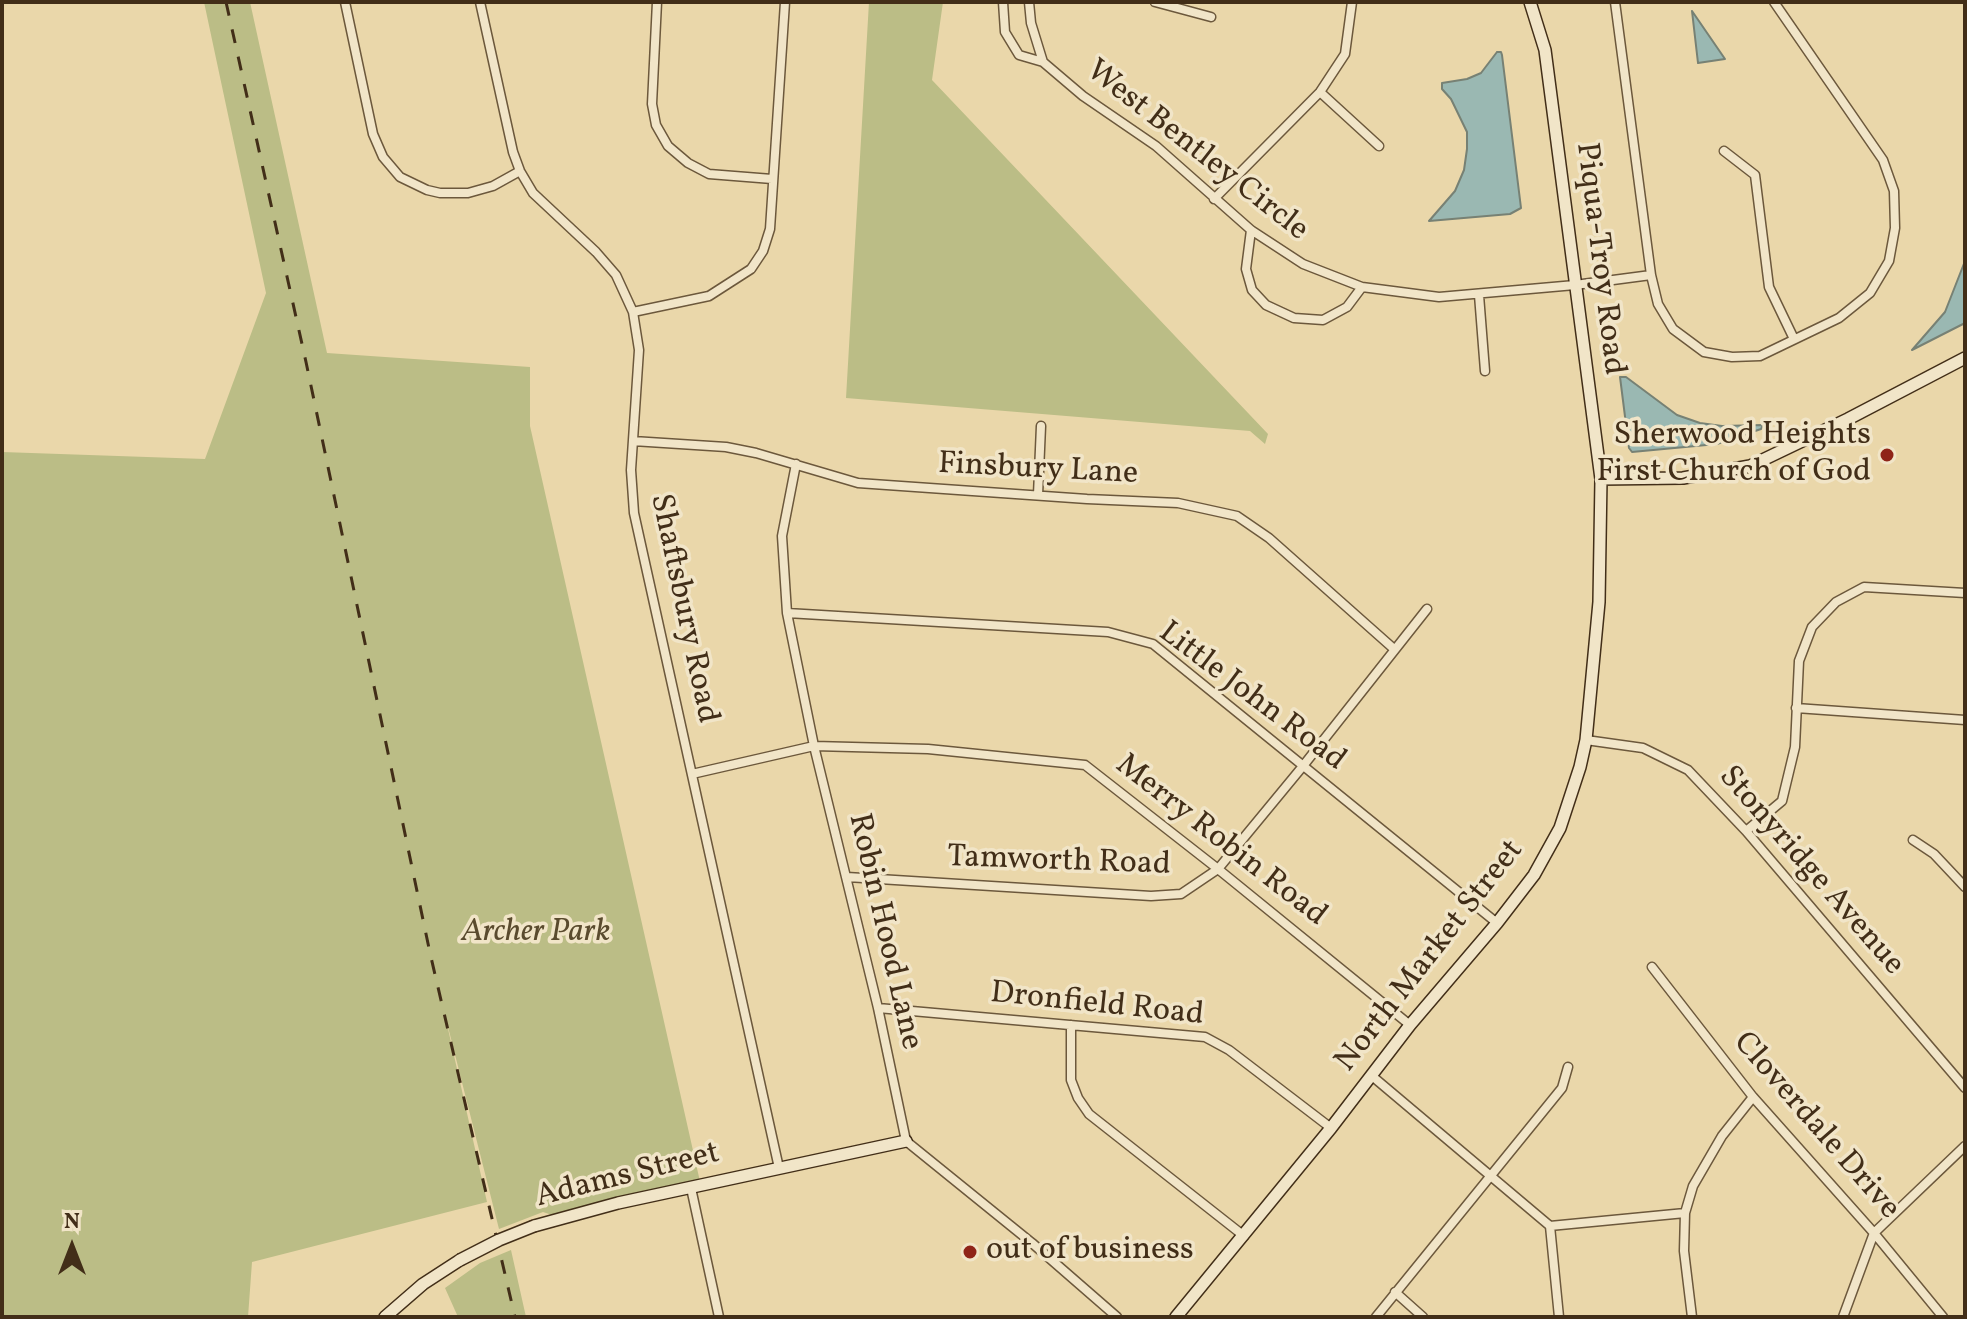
<!DOCTYPE html>
<html>
<head>
<meta charset="utf-8">
<style>
	body { margin:0 }
	#map { position:relative; width:1967px; height:1319px; overflow:hidden; background:#ead7aa; font-family:Vollkorn,serif }
	canvas { display:block }
	.frame { position:absolute; inset:0; border:4px solid #422e18; pointer-events:none }
	.north { position:absolute; left:32px; top:1207px; width:80px; height:80px; -webkit-text-stroke:6px #f1e5c8; paint-order:stroke; rotate:0deg; font-size:22px; font-weight:700; line-height:32px; text-align:center; color:#422e18 }
	.north::after { content:''; display:block; margin:auto; width:28px; height:36px; background:#422e18; clip-path:polygon(50% 0,100% 100%,50% 72%,0 100%) }
</style>
</head>
<body>
<div id="map">
<canvas width="1967" height="1319"></canvas>
<div class="frame"></div>
<div class="north">N</div>
</div>
<script>
const ctx = document.querySelector('canvas').getContext('2d');
ctx.lineJoin = 'round';
function paint(path, color) { ctx.fillStyle = color; ctx.fill(path, 'evenodd'); }
const shape = rows => new Path2D(rows.map(r => 'M' + r).join(''));
function trace(path, color, width, dash) { ctx.strokeStyle = color; ctx.lineWidth = width; ctx.lineCap = dash ? 'butt' : 'round'; ctx.setLineDash(dash || []); ctx.stroke(path); }
function write(font, color, halo, rows, align = 'center') {
  ctx.font = font + ' Vollkorn,serif'; ctx.lineWidth = 7; ctx.setLineDash([]); ctx.textBaseline = 'middle'; ctx.strokeStyle = halo; ctx.fillStyle = color; for (const [text, x, y, turn = 0] of rows) {
    ctx.save(); ctx.translate(x, y); ctx.rotate((+turn || 0) * Math.PI / 180); ctx.textAlign = isNaN(turn) ? turn : align; if (halo) ctx.strokeText(text, 0, 0); ctx.fillText(text, 0, 0); ctx.restore();
  }
}
paint(shape([
	[204,2,250,2,327,353,530,367,530,426,701,1186,561,1218,543,1212,499,1229,444,1011,487,1202,252,1262,248,1317,2,1317,2,452,205,459,266,293],
	[869,2,943,2,932,80,1268,434,1265,444,1250,431,846,398],
	[511,1250,526,1317,458,1317,445,1288,480,1263]
]), '#bbbd86');
const water = shape([
	[1692,11,1725,59,1698,63,1692,11],
	[1497,52,1501,52,1502,55,1521,208,1510,214,1429,221,1455,191,1464,170,1467,149,1467,132,1451,99,1442,89,1442,83,1467,79,1481,73,1497,52],
	[1965,261,1965,323,1912,350,1945,312,1965,261],
	[1620,377,1626,377,1677,415,1700,423,1722,426,1763,425,1761,429,1717,444,1632,452,1629,448,1620,377]
]);
paint(water, '#9ab8b2');
trace(water, '#778174', 2);
const street = shape([
	[345,2,373,134,383,157,400,177,427,190,440,193,468,193,493,186,520,171],
	[480,2,513,152,520,171,533,193,596,252,616,275,633,312,639,350,631,470,634,513,779,1168],
	[657,2,652,104,656,125,668,146,688,163,709,174,772,179],
	[1003,2,1005,32,1019,55,1043,62],
	[1029,2,1031,23,1043,62,1083,96,1156,146,1251,230,1303,264,1362,287,1439,297,1575,285,1651,275,1658,304,1673,329,1704,352,1732,357,1760,356,1839,318,1870,293,1889,261,1895,228,1894,191,1883,160,1774,2],
	[1155,2,1211,17],
	[1615,2,1651,275],
	[1320,92,1379,146],
	[1724,151,1755,175,1769,287,1794,339],
	[1214,199,1320,92,1345,54,1352,2],
	[1251,230,1246,269,1252,290,1266,305,1294,318,1323,320,1347,307,1362,287],
	[1479,295,1485,371],
	[633,312,709,296,751,269,763,251,770,229,785,2],
	[633,441,726,447,756,453,858,483,1087,499,1178,503,1237,516,1269,538,1394,649],
	[796,464,782,536,787,613,814,746,878,1008,906,1141,1032,1243,1117,1317],
	[1038,495,1041,426],
	[787,613,1108,632,1153,644,1497,923],
	[1796,708,1965,720],
	[1586,740,1643,748,1688,770,1746,831,1965,1088],
	[692,774,814,746,928,749,1085,765,1218,869,1410,1025],
	[1746,831,1782,801,1795,747,1799,661,1812,627,1836,602,1864,587,1965,593],
	[1913,840,1934,854,1965,887],
	[847,877,1151,896,1181,894,1218,869,1303,766,1427,609],
	[1652,967,1753,1097,1874,1233,1943,1317],
	[878,1008,1205,1037,1229,1050,1331,1128],
	[1071,1025,1071,1080,1078,1098,1089,1114,1244,1236],
	[1372,1076,1550,1226,1685,1213],
	[691,1188,719,1317],
	[1550,1226,1559,1317],
	[1395,1292,1423,1317],
	[1376,1317,1562,1088,1568,1067],
	[1692,1317,1684,1251,1685,1213,1693,1186,1722,1136,1753,1097],
	[1843,1317,1874,1233,1965,1146]
]);
const secondary = shape([
	[1601,479,1683,478,1750,466,1848,419,1965,358],
	[534,1226,618,1203,906,1141],
	[385,1317,423,1284,460,1260],
	[1176,1317,1331,1128,1410,1025,1497,923,1534,875,1560,828,1580,767,1586,740,1599,602,1601,479,1545,50,1530,2]
]);
trace(street, '#6c583c', 11);
trace(secondary, '#422e18', 14);
trace(street, '#f1e5c8', 8);
trace(secondary, '#f1e5c8', 11);
trace(shape([
	[226,2,306,362,430,953,515,1317]
]), '#422e18', 3, [14, 14]);
const secondaryBridge = shape([
	[460,1260,499,1240,534,1226]
]);
trace(secondaryBridge, '#422e18', 14, []);
trace(secondaryBridge, '#f1e5c8', 11);
for (const [x, y, r, color] of [
	[1887,455,8,"#8f2418"],
	[970,1252,8,"#8f2418"]
]) { const dot = new Path2D(); dot.arc(x, y, r, 0, 2 * Math.PI); ctx.fillStyle = color; ctx.fill(dot); trace(dot, '#f1e5c8', 3); }
write('32px', '#422e18', '#f1e5c8', [
	["West Bentley Circle",1196,152,38],
	["Piqua-Troy Road",1598,259,83],
	["Finsbury Lane",1038,471,3],
	["Shaftsbury Road",682,609,78],
	["Little John Road",1251,698,37],
	["Merry Robin Road",1220,842,38],
	["Tamworth Road",1059,863,2],
	["Stonyridge Avenue",1810,872,49],
	["Robin Hood Lane",883,932,77],
	["North Market Street",1431,957,-52],
	["Dronfield Road",1097,1006,6],
	["Cloverdale Drive",1815,1127,49],
	["Adams Street",628,1177,-14]
]);
write('32px', '#422e18', '#f1e5c8', [
	["Sherwood Heights",1871,437],
	["First Church of God",1871,474],
	["out of business",986,1252,"left"]
], 'right');
write('italic 32px', '#5a4b2e', '#f1e5c8', [
	["Archer Park",536,934]
]);
</script>
</body>
</html>
